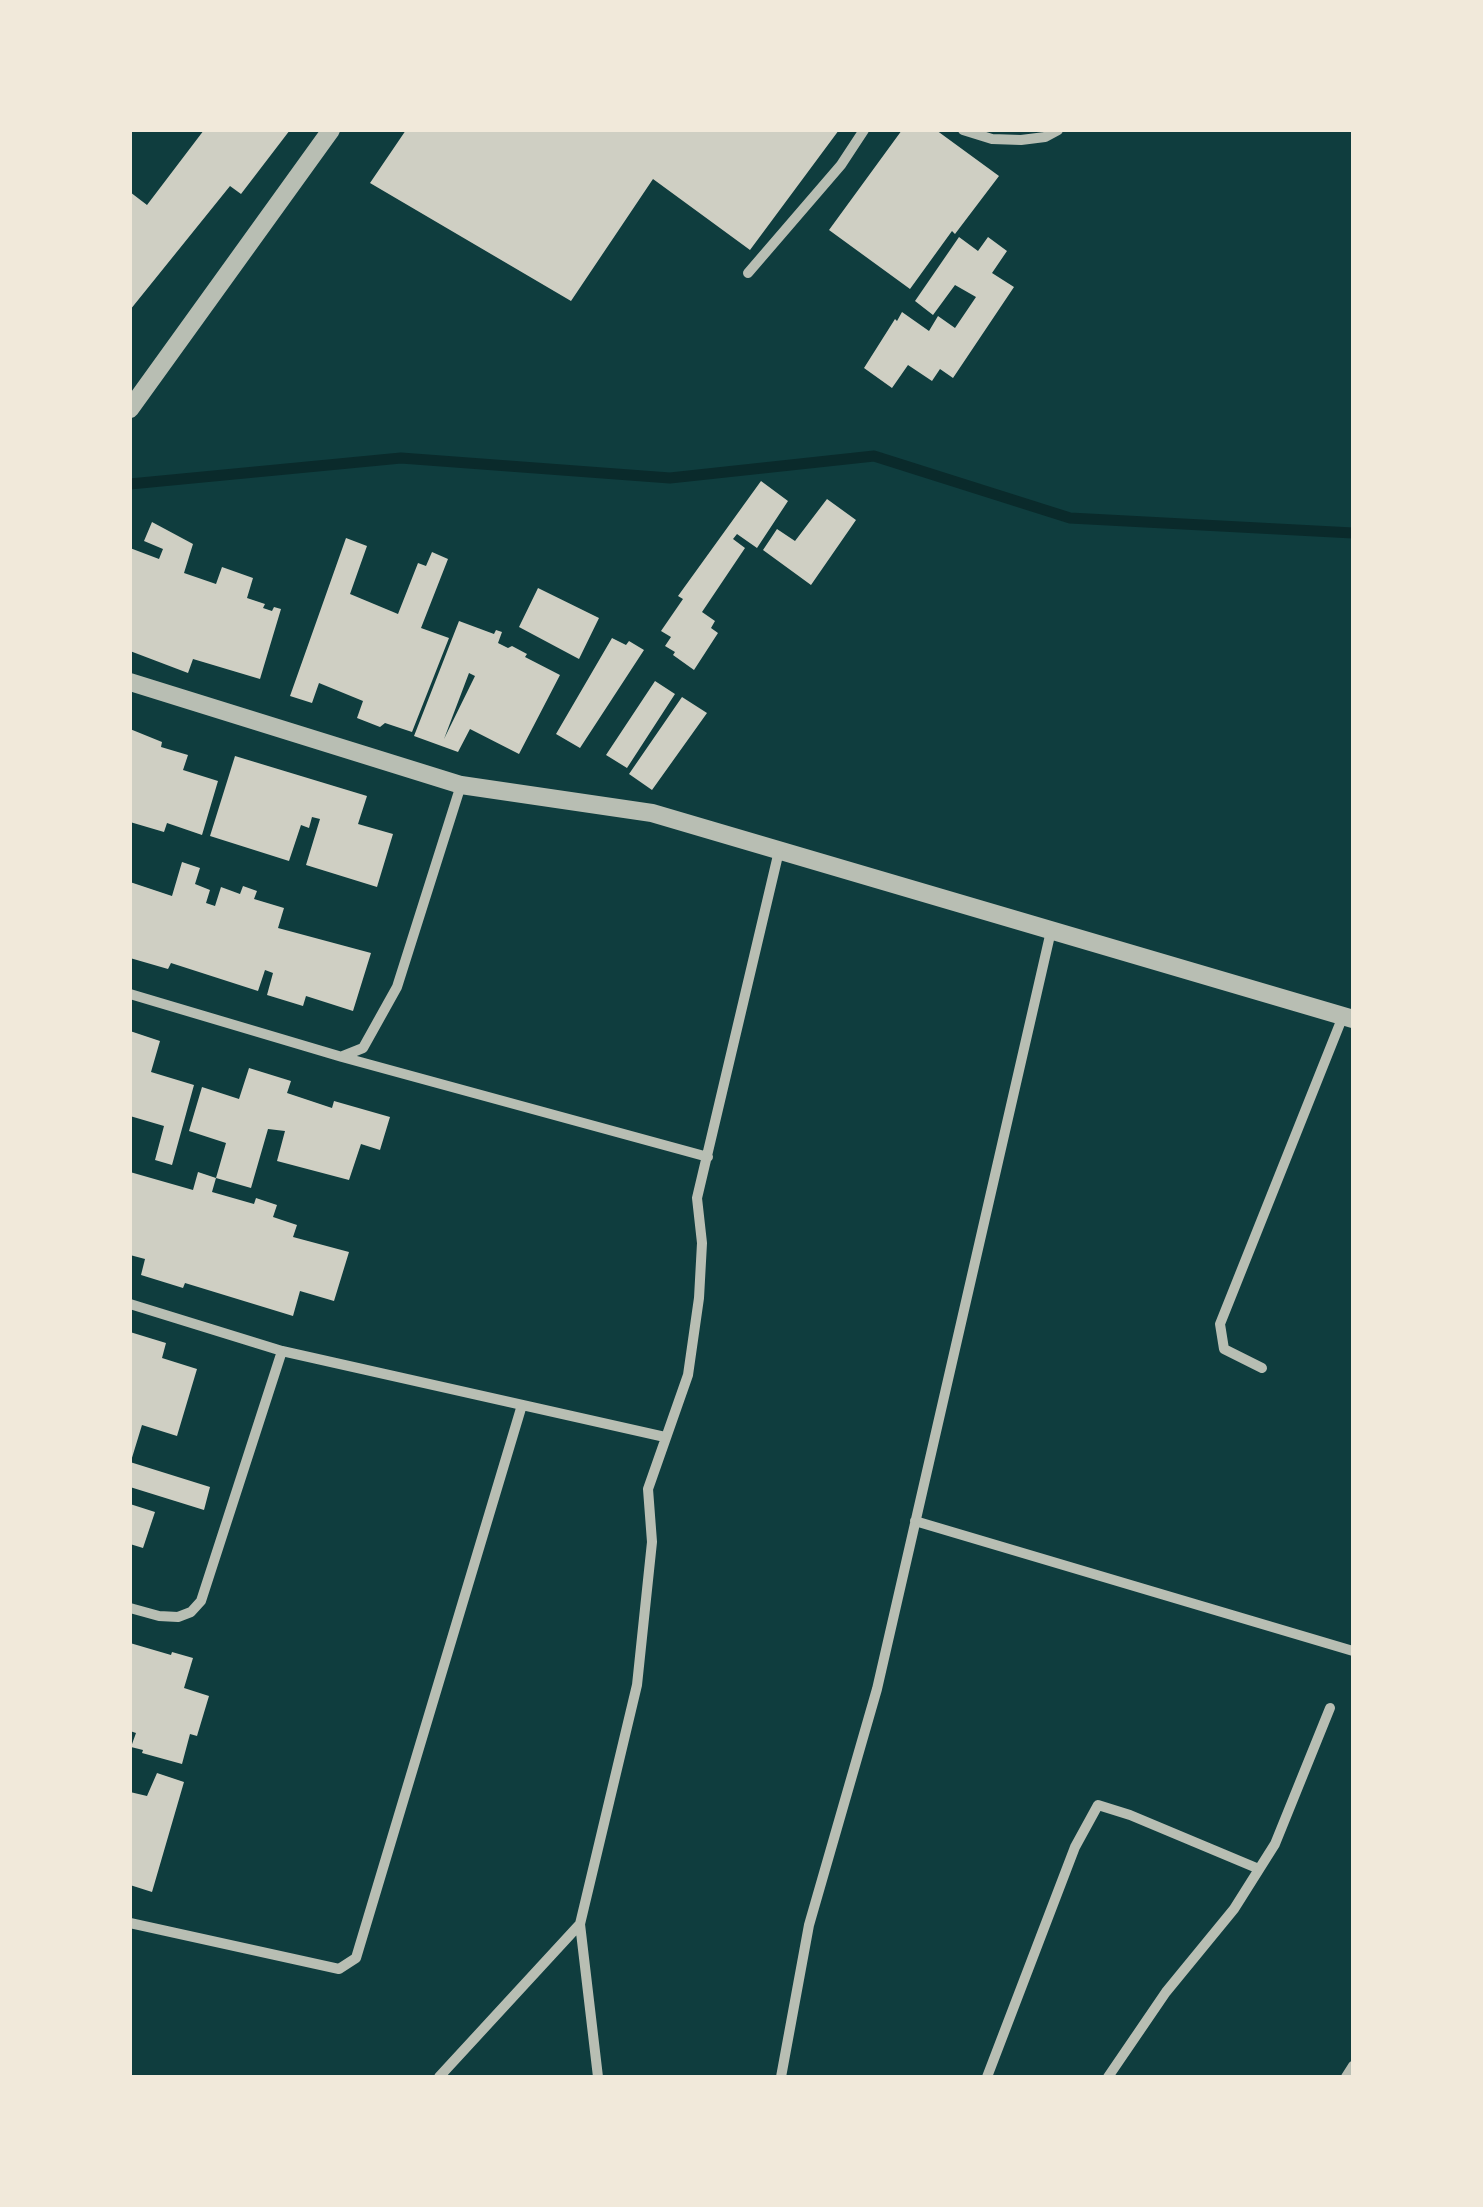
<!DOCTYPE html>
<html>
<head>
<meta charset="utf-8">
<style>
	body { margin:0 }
	#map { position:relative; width:1483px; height:2207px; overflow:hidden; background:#0f3d3e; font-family:Lato,sans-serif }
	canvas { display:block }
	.frame { position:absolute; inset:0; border:132px solid #f1e9da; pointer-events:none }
</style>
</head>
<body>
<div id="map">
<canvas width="1483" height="2207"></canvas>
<div class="frame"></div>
</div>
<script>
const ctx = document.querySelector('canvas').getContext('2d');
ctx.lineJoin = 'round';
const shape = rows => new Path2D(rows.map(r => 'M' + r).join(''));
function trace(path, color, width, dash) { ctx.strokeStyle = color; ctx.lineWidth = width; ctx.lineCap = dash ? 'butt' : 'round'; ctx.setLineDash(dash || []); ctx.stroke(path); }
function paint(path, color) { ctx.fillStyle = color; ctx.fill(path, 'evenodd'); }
trace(shape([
	[130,484,401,458,670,478,874,456,1070,518,1353,533]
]), '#0a2a2b', 11);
paint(shape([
	[204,130,290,130,241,194,230,186,130,310,130,192,147,205],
	[406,130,839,130,750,250,653,179,571,301,370,183],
	[902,130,936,130,999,176,955,234,952,231,910,289,829,230],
	[959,237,978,251,988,237,1007,251,992,273,1014,287,953,378,940,369,932,381,908,365,892,388,864,368,895,319,897,321,902,312,929,331,938,316,955,328,976,297,955,285,933,315,915,301],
	[761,481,788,501,757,548,737,534,733,539,745,548,702,612,715,621,711,628,718,633,694,670,673,655,675,652,665,646,671,637,661,631,683,599,678,596],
	[827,499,856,520,811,585,763,550,777,529,795,541],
	[152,522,193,544,184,573,216,584,222,567,253,578,247,598,265,604,263,608,272,611,274,607,281,609,260,679,193,659,188,673,130,651,130,548,159,559,163,549,144,541],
	[346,538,367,546,350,594,398,614,418,563,426,566,432,552,448,559,421,628,449,638,412,732,385,723,380,727,357,718,363,701,319,683,312,703,290,696],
	[538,588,599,618,579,659,519,627],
	[459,621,494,634,496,630,502,632,498,643,508,648,512,646,527,654,525,657,560,675,519,754,470,729,458,752,414,736],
	[469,673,475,676,444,739],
	[612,638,626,645,629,641,644,650,580,748,556,734],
	[655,681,675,694,627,768,606,755],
	[682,697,707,713,652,790,629,774],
	[130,729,162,742,161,747,188,755,183,770,218,781,202,835,167,823,164,832,130,822],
	[235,756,367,796,358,824,393,834,377,887,306,865,320,819,312,817,309,828,301,825,289,861,210,836],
	[182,862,200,868,195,884,210,890,206,903,215,906,221,887,240,894,243,886,257,891,254,899,284,908,278,928,371,953,353,1011,306,996,303,1006,267,995,273,973,265,970,258,991,171,963,168,969,130,958,130,882,172,896],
	[130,1031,160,1041,151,1072,194,1085,172,1165,155,1160,164,1126,130,1116],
	[249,1068,291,1081,287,1093,332,1108,334,1101,390,1117,380,1150,361,1144,349,1180,277,1161,285,1131,268,1129,251,1188,216,1178,226,1143,189,1131,202,1087,239,1099],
	[130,1172,193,1190,198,1172,216,1178,212,1192,254,1204,256,1198,277,1205,273,1217,297,1225,293,1237,349,1252,334,1301,300,1291,293,1316,185,1283,183,1288,141,1275,145,1259,130,1255],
	[130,1332,166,1343,162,1358,197,1369,177,1436,142,1425,131,1461],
	[130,1462,210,1487,204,1510,130,1487],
	[130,1504,155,1512,143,1548,130,1544],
	[130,1643,171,1655,172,1652,193,1658,184,1688,209,1696,197,1736,190,1734,182,1764,142,1753,143,1750,131,1747,136,1733,130,1731],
	[157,1773,184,1782,152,1892,130,1885,130,1792,147,1796]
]), '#cfcfc3');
trace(shape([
	[963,130,992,139,1021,140,1045,137,1058,130],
	[748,273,841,165,864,130],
	[130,994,342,1057,708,1157],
	[343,1056,363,1048,397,987,461,785],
	[130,1304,282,1351,665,1437],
	[1262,1368,1224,1349,1220,1324,1343,1016],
	[915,1521,1353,1651],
	[130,1608,159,1616,178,1617,191,1612,201,1601,282,1351],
	[130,1923,339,1969,356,1958,522,1405],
	[439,2077,580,1924],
	[598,2077,580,1924,637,1685,652,1542,648,1489,688,1375,699,1298,702,1243,697,1198,779,851],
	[781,2077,809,1925,877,1689,1051,931],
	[987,2077,1075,1847,1098,1805,1130,1815,1259,1869],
	[1108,2077,1166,1992,1234,1909,1275,1844,1330,1708],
	[1346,2077,1353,2066]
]), '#b8beb3', 10);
trace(shape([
	[130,409,331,130],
	[130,682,461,785,652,813,1353,1019]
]), '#b8beb3', 18);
</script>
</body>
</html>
